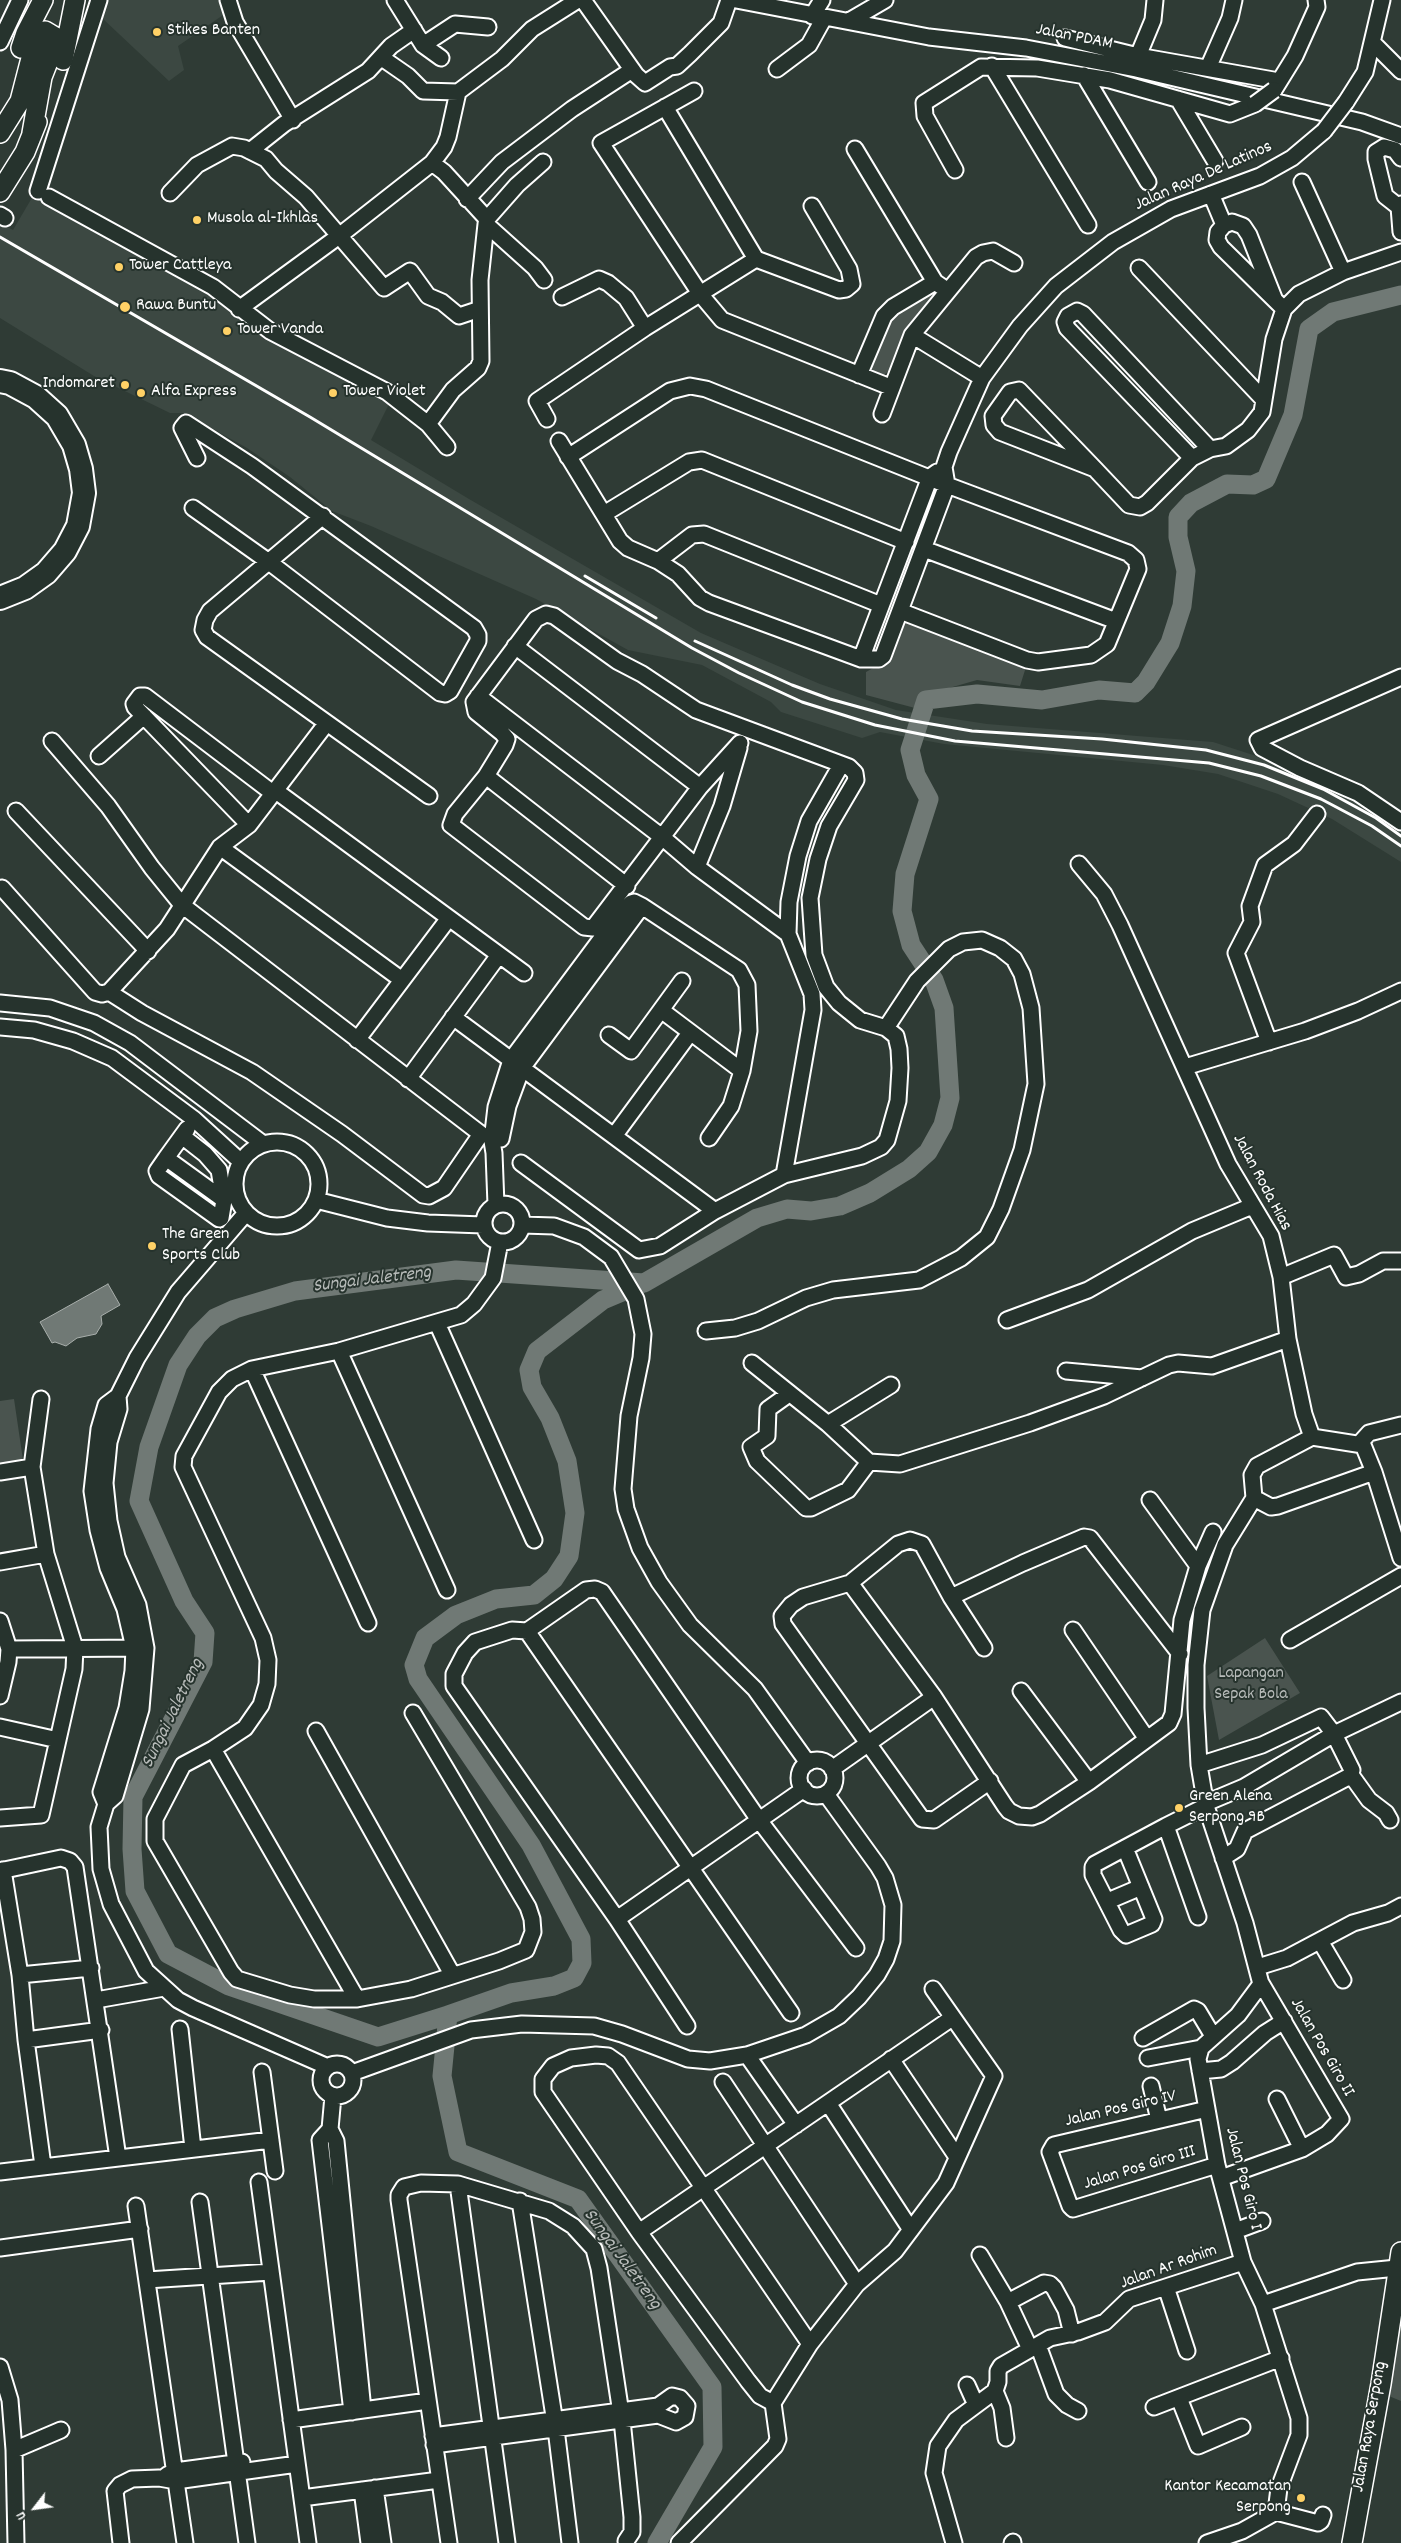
<!DOCTYPE html>
<html>
<head>
<meta charset="utf-8">
<style>
	body { margin:0 }
	#map { position:relative; width:1401px; height:2543px; overflow:hidden; background:#2f3b35; font-family:Dekko,sans-serif }
	canvas { display:block }
	.north { position:absolute; left:10px; top:2483px; width:50px; height:50px; -webkit-text-stroke:4px #26332d; paint-order:stroke; rotate:240deg; font-size:14px; font-weight:700; line-height:20px; text-align:center; color:#fff }
	.north::after { content:''; display:block; margin:auto; width:18px; height:22px; background:#fff; clip-path:polygon(50% 0,100% 100%,50% 72%,0 100%) }
</style>
</head>
<body>
<div id="map">
<canvas width="1401" height="2543"></canvas>
<div class="north">U</div>
</div>
<script>
const ctx = document.querySelector('canvas').getContext('2d');
ctx.lineJoin = 'round';
function paint(path, color) { ctx.fillStyle = color; ctx.fill(path, 'evenodd'); }
const shape = rows => new Path2D(rows.map(r => 'M' + r).join(''));
function trace(path, color, width, dash) { ctx.strokeStyle = color; ctx.lineWidth = width; ctx.lineCap = dash ? 'butt' : 'round'; ctx.setLineDash(dash || []); ctx.stroke(path); }
function write(font, color, halo, rows, align = 'center') {
  ctx.font = font + ' Dekko,sans-serif'; ctx.lineWidth = 4; ctx.setLineDash([]); ctx.textBaseline = 'middle'; ctx.strokeStyle = halo; ctx.fillStyle = color; for (const [text, x, y, turn = 0] of rows) {
    ctx.save(); ctx.translate(x, y); ctx.rotate((+turn || 0) * Math.PI / 180); ctx.textAlign = isNaN(turn) ? turn : align; if (halo) ctx.strokeText(text, 0, 0); ctx.fillText(text, 0, 0); ctx.restore();
  }
}
paint(shape([
	[108,0,223,0,229,11,178,46,184,70,169,81,102,18],
	[33,196,176,272,390,402,371,440,469,499,701,633,820,684,896,710,987,724,1213,742,1281,764,1350,798,1401,831,1401,862,1332,819,1278,794,1218,774,1163,765,944,744,880,732,862,738,781,712,771,702,702,665,628,650,536,599,371,526,332,511,290,477,247,448,184,413,170,413,94,376,0,318,0,223,13,230]
]), '#3c4842');
paint(shape([
	[930,283,938,290,905,332,889,371,881,377,870,371,867,366,882,320],
	[904,618,1026,667,1020,686,977,680,925,695,915,708,866,695,866,672,889,659],
	[14,1399,23,1460,0,1463,0,1401],
	[1265,1638,1300,1693,1219,1740,1207,1676],
	[1401,2264,1401,2401,1384,2394]
]), '#4a544f');
const water = shape([
	[108,1284,120,1305,101,1316,102,1324,96,1334,77,1338,66,1346,55,1342,52,1343,40,1322,108,1284]
]);
paint(water, '#707975');
trace(water, '#a9afac', 1);
trace(shape([
	[448,2015,511,1993,554,1986,574,1978,582,1963,581,1939,531,1845,418,1679,414,1665,425,1638,456,1615,496,1599,534,1595,554,1579,569,1556,575,1513,567,1461,550,1418,532,1387,529,1370,537,1351,603,1300,641,1284],
	[657,2543,713,2447,712,2387,578,2199,458,2152,442,2076,448,2015,378,2037,229,1986,168,1954,135,1891,132,1849,133,1797,203,1662,205,1633,184,1601,139,1501,149,1447,178,1365,197,1336,215,1318,235,1309,295,1291,456,1270,644,1283,757,1218,787,1209,811,1211,840,1206,870,1193,909,1169,928,1152,943,1125,950,1098,944,1008,934,980,911,945,902,911,905,874,929,799,916,775,910,750,926,700,977,694,1042,700,1099,690,1135,693,1146,682,1170,643,1182,606,1186,571,1178,537,1178,517,1191,503,1227,484,1253,485,1266,479,1293,415,1309,329,1333,312,1401,295]
]), '#707975', 19);
const minor = shape([
	[228,0,235,22,293,120],
	[395,0,423,45,441,58],
	[583,0,636,75,645,83,670,67,677,66,690,54,721,23,729,0],
	[736,0,929,37,1026,48,1136,69,1362,122,1401,136],
	[812,16,822,0],
	[849,21,885,0],
	[1065,38,1138,56,1279,81],
	[0,42,20,0],
	[1373,43,1401,71],
	[423,45,455,24,488,27],
	[1138,56,1153,20,1155,0],
	[382,58,408,76,423,91,458,92],
	[992,66,1088,225],
	[1208,68,1230,18,1234,0],
	[777,69,809,45,824,18],
	[1084,75,1148,182],
	[1274,90,1295,56,1317,7,1316,0],
	[694,91,601,143,701,295,722,320,890,387],
	[1178,99,1215,161],
	[1346,102,1365,72,1382,0],
	[665,107,756,259,839,290,846,289,852,284,849,269,812,206],
	[855,149,935,282,948,291],
	[250,151,284,124,368,71,391,46,414,30],
	[432,163,444,172,487,219,486,224,535,268,544,280],
	[955,170,925,116,924,103,981,67,1037,68,1110,80,1230,114,1255,104],
	[1302,182,1343,272],
	[38,191,99,0],
	[170,193,197,165,232,146,244,148,266,159,276,171,306,197,384,288,410,271,428,296,442,302,459,316,480,309],
	[1211,194,1224,225],
	[49,197,213,287,270,331,387,392,428,424,447,447],
	[467,199,502,162,572,109,632,70],
	[1401,204,1399,207,1401,232],
	[1399,207,1385,196,1376,159,1376,152,1384,147,1395,150,1401,158],
	[0,215,5,218],
	[487,219,517,185,543,162],
	[1139,268,1264,400],
	[562,297,599,279,608,283,626,298,645,328],
	[1274,298,1249,235,1243,226,1232,222,1224,225,1218,232,1217,240,1221,247,1284,309],
	[239,309,339,236,432,163,444,147,448,137,458,92,502,59,532,29,578,0],
	[912,335,982,378],
	[859,375,884,316,893,307,935,282],
	[882,414,912,335,976,257,983,253,993,251,1014,263],
	[547,419,537,401,645,328,756,259],
	[428,424,453,390,478,368,481,361,480,280,486,224],
	[559,441,620,541,628,548,658,561,678,574,700,598,709,603,861,659,879,659,883,656,947,485,944,467,949,452,982,378,1020,326,1056,286,1113,242,1171,209,1260,176,1292,158,1324,131],
	[568,457,670,391,690,386,706,389,947,485,1128,553,1136,560,1138,569,1107,644,1091,655,1038,662,1027,660,900,611],
	[1192,458,1067,328,1065,322,1068,316,1077,311,1083,314,1210,449],
	[1095,469,1000,432,994,425,993,416,1010,392,1019,390,1095,469,1129,505,1140,507,1147,503,1192,458,1210,449,1226,446,1248,430,1262,412,1274,339,1284,309,1299,294,1343,272,1401,252],
	[193,508,269,562,440,693,445,694,450,691,478,641,478,635,474,628,252,466,186,423,182,428,197,458],
	[604,514,689,462,702,460,906,542],
	[323,516,210,611,205,620,203,630,207,637,429,796],
	[924,549,1116,621],
	[658,561,692,535,704,534,881,605],
	[515,646,700,787],
	[861,659,930,477,937,472],
	[1401,677,1258,740,1262,748,1300,768,1358,793,1401,822],
	[478,696,662,837,697,867,788,934,812,994,813,1010,784,1175],
	[99,756,144,716],
	[486,776,627,886],
	[276,791,524,973],
	[16,811,148,951],
	[249,825,135,707,134,704,140,696,145,696,274,794],
	[220,847,402,980],
	[1079,864,1104,894,1120,925,1228,1164,1271,1236,1281,1277,1288,1339,1304,1414,1312,1437],
	[697,867,722,806,739,748],
	[2,888,95,992,102,994,109,992,142,1013,252,1072,342,1134,423,1195,429,1196,444,1188,481,1134,182,905,152,868,108,806,52,741],
	[788,934,789,902,798,856,809,821,841,765],
	[109,992,167,929,220,847,249,825,326,724],
	[0,1003,50,1008,94,1023,130,1043,262,1143],
	[661,1010,742,1071],
	[453,1017,715,1211],
	[0,1027,34,1030,73,1041,112,1058,194,1119,240,1161],
	[609,1035,631,1051,682,981],
	[357,1040,449,918],
	[1269,1042,1236,953,1252,922,1250,906,1265,865,1294,844,1317,814],
	[1185,1067,1305,1031,1358,1011,1401,991],
	[408,1079,499,955],
	[187,1129,166,1158,224,1200],
	[614,1136,690,1033],
	[501,1139,508,1106,522,1068,642,906],
	'235 1184a42 42 0 1 1 84 0a42 42 0 1 1-84 0Z',
	[166,1158,157,1171,159,1176,219,1219,221,1218,224,1200,219,1170,205,1154,182,1136],
	[521,1163,639,1250,660,1246,715,1211,784,1175,862,1156,881,1147,887,1140,898,1101,900,1068,899,1049,896,1036,886,1028,860,1020,839,1003,826,987,814,955,810,898,818,859,829,826,856,780,855,773,849,767,696,710,642,674,617,661,554,616,546,614,536,619,474,702,476,712,502,733,507,739,505,745,486,776,455,814,451,825,584,927,593,928,700,787,740,743],
	[316,1200,387,1218,428,1223,483,1225],
	'484 1223a19 19 0 1 1 38 0a19 19 0 1 1-38 0Z',
	[496,1205,494,1153,492,1141,496,1107,511,1060,613,923,631,903,634,902,642,906,739,970,747,985,749,1031,742,1071,731,1106,709,1138],
	[522,1225,554,1226,584,1237,611,1257,636,1299,643,1334,641,1358,629,1416,623,1489,626,1509,640,1548,659,1582,690,1625,755,1689,808,1763],
	[1281,1277,1334,1255,1346,1277,1359,1274,1383,1261,1401,1261],
	[1007,1320,1088,1290,1192,1231,1252,1206],
	[437,1323,534,1540],
	[706,1331,735,1328,758,1321,806,1298,833,1290,919,1280,961,1258,987,1237,1001,1209,1022,1150,1036,1084,1031,1008,1022,974,1014,959,1000,948,982,940,963,942,949,949,917,981,886,1028],
	[339,1351,447,1590],
	[752,1363,828,1424,869,1462,900,1464,1030,1423,1104,1396,1169,1365,1178,1363,1212,1366,1288,1339],
	[252,1369,368,1623],
	[1066,1371,1142,1378],
	[789,1394,768,1409,767,1436,751,1447,757,1461,806,1508,811,1508,848,1490,869,1462],
	[118,1396,119,1409,109,1442,105,1483,109,1521,117,1557,138,1605,146,1648,141,1709,115,1796,106,1804,99,1827,101,1869,111,1904,146,1971,178,2000,193,2008,328,2067],
	[828,1424,891,1385],
	[1312,1437,1257,1466,1252,1475,1254,1498,1225,1545,1202,1610,1196,1665,1196,1708,1199,1765,1206,1806,1245,1923,1261,1984,1238,2015,1201,2048,1198,2059,1217,2165,1243,2262,1263,2304,1299,2418,1299,2435,1279,2488,1276,2512,1318,2523,1321,2521,1323,2515],
	[1312,1437,1363,1445,1374,1472,1401,1558],
	[1360,1443,1369,1433,1401,1425],
	[0,1472,32,1467],
	[1254,1498,1271,1507,1278,1506,1374,1472],
	[1150,1500,1198,1566],
	[0,1562,46,1554],
	[850,1583,934,1697,1005,1806,1009,1811,1019,1816,1032,1817,1040,1814,1089,1782,1169,1723,1173,1714,1182,1620,1198,1566,1213,1532],
	[951,1597,1023,1563,1084,1537,1090,1538,1180,1654],
	[0,1621,9,1649,8,1662,0,1696],
	[1073,1630,1147,1739],
	[527,1631,791,2013],
	[1290,1640,1401,1576],
	[984,1648,951,1597,922,1544,910,1540,898,1544,850,1583,803,1597,791,1605,782,1616,783,1624,922,1819,934,1820,990,1781],
	[9,1649,142,1648],
	[1021,1691,1089,1782],
	[413,1713,528,1907,532,1919,533,1932,526,1950,499,1961,411,1989,357,1999,314,1999,290,1995,237,1979,231,1972,155,1841,155,1819,183,1765,213,1749,245,1728,261,1705,267,1684,268,1660,263,1638,183,1467,184,1456,219,1392,232,1379,252,1369,339,1351,461,1315,474,1304,493,1278,500,1242],
	[0,1727,58,1740],
	[316,1731,452,1974],
	[213,1749,357,1999],
	'799 1778a18 18 0 1 1 36 0a18 18 0 1 1-36 0Z',
	[1199,1765,1262,1745,1321,1717,1334,1734,1352,1770,1350,1776,1245,1831,1237,1849,1223,1858],
	[832,1769,934,1697],
	[1351,1775,1369,1800,1386,1813,1390,1820],
	[1206,1803,1244,1787,1334,1734,1401,1702],
	[106,1804,101,1792,127,1708,133,1671,134,1648,125,1609,108,1568,98,1530,92,1491,99,1429,106,1405,118,1396,137,1358,178,1292,246,1213],
	[0,1818,41,1815,74,1669,75,1648,46,1554,32,1467,41,1399],
	[1166,1826,1198,1917],
	[1125,1848,1154,1919,1152,1924,1126,1935,1121,1930,1093,1875,1093,1867,1095,1864,1166,1826,1206,1806],
	[3,1870,20,1975,26,2040,43,2166],
	[0,1871,61,1858,70,1861,75,1867,118,2158],
	[1108,1901,1141,1887],
	[617,1919,804,1789],
	[1320,1941,1343,1980],
	[1258,1967,1287,1958,1353,1923,1388,1913,1401,1906],
	[20,1975,91,1968],
	[96,2000,164,1988],
	[687,2026,617,1919,454,1686,454,1674,465,1653,475,1642,512,1630,527,1631,586,1590,595,1589,602,1592,759,1820,856,1948],
	[180,2029,193,2149],
	[1143,2038,1194,2009,1198,2011,1213,2036],
	[26,2040,101,2030],
	[747,2055,796,2125],
	[1148,2058,1201,2048],
	[891,2059,957,2157],
	'321 2080a16 16 0 1 1 32 0a16 16 0 1 1-32 0Z',
	[1200,2071,1221,2069,1232,2062,1265,2033,1284,2021],
	[262,2072,275,2171],
	[352,2073,471,2030,522,2024,594,2026,622,2034,688,2059,710,2061,747,2055,806,2035,839,2016,859,1997,877,1975,886,1959,892,1941,893,1905,885,1878,878,1866,826,1794],
	[723,2082,857,2284],
	[1151,2086,1159,2120],
	[333,2096,330,2129,336,2141,363,2410],
	[1277,2099,1302,2149],
	[828,2103,911,2230],
	[1207,2109,1054,2145,1050,2152,1070,2206,1073,2209,1217,2165],
	[330,2129,320,2140,352,2412],
	[0,2172,271,2140],
	[1221,2178,1302,2149,1327,2134,1341,2119,1261,1983],
	[259,2182,308,2543],
	[458,2184,507,2543],
	[520,2201,556,2429,570,2543],
	[200,2202,247,2543],
	[136,2206,185,2543],
	[1235,2231,1262,2221],
	[639,2232,952,2018],
	[0,2248,140,2229],
	[980,2255,1008,2302],
	[147,2280,271,2272],
	[1166,2287,1187,2351],
	[1263,2304,1357,2272,1397,2268],
	[1038,2345,1056,2394,1067,2405,1078,2411],
	[1030,2349,1008,2302,1044,2283,1050,2284,1054,2288,1066,2310,1072,2334],
	[0,2367,10,2400,14,2450,16,2543],
	[967,2385,976,2405],
	[995,2391,1002,2408,1006,2438],
	[1179,2398,1198,2446,1242,2427],
	[773,2403,760,2396,748,2381,639,2232,543,2092,543,2079,553,2066,571,2058,596,2055,608,2056,618,2063,810,2344],
	[1154,2407,1281,2358],
	[291,2420,428,2401],
	[433,2436,658,2406,672,2396,680,2398,687,2406,685,2417,676,2422,658,2415,434,2445],
	[14,2450,61,2430],
	[167,2475,175,2471,242,2462],
	[375,2488,383,2543],
	[362,2490,369,2543],
	[302,2498,439,2480],
	[121,2543,115,2491,120,2485,132,2479,159,2478,176,2481,297,2464],
	[449,2543,399,2200,399,2195,404,2187,421,2183,458,2184,549,2211,573,2226,594,2249,599,2268,622,2420,632,2517,632,2532,626,2541],
	[679,2543,775,2446,778,2439,773,2403,810,2344,857,2284,895,2251,946,2183,994,2076,933,1989],
	[954,2543,934,2473,938,2446,956,2420,995,2391,998,2382,998,2371,1001,2366,1050,2338,1078,2332,1105,2322,1129,2299,1243,2262],
	[1012,2543,1013,2542],
	[1207,2543,1242,2531,1276,2512]
]);
const major = shape([
	[21,48,26,33,43,0],
	[63,60,75,0],
	[0,133,20,101,35,43,39,34,45,31,55,37,55,44,42,77,32,133],
	[0,192,25,152,37,122],
	[1352,2543,1381,2384,1401,2252]
]);
const highway = shape([
	[0,381,10,383,36,397,57,416,74,445,81,469,84,493,78,526,65,551,46,573,25,588,0,598]
]);
trace(minor, '#fff', 19);
trace(major, '#fff', 22);
trace(highway, '#fff', 26);
trace(minor, '#26332d', 15);
trace(major, '#26332d', 19);
trace(highway, '#26332d', 22);
trace(shape([
	[0,237,310,417,692,648,739,673,802,702,875,725,955,741,1209,763,1261,776,1321,799,1372,826,1401,846],
	[585,576,656,618],
	[695,641,792,685,830,699,902,719,972,731,1102,739,1206,750,1264,765,1323,789,1376,818,1401,836]
]), '#fff', 3);
const minorBridge = shape([
	[1255,104,1274,90],
	[1324,131,1346,102]
]);
trace(minorBridge, '#fff', 19, []);
trace(minorBridge, '#26332d', 15);
for (const [x, y, r, color] of [
	[157,32,5,"#ffd166"],
	[197,220,5,"#ffd166"],
	[119,267,5,"#ffd166"],
	[125,307,6,"#ffd166"],
	[227,331,5,"#ffd166"],
	[125,385,5,"#ffd166"],
	[141,393,5,"#ffd166"],
	[333,393,5,"#ffd166"],
	[152,1246,5,"#ffd166"],
	[1179,1808,5,"#ffd166"],
	[1301,2498,5,"#ffd166"]
]) { const dot = new Path2D(); dot.arc(x, y, r, 0, 2 * Math.PI); ctx.fillStyle = color; ctx.fill(dot); trace(dot, '#26332d', 2); }
write('18px', '#fff', '#26332d', [
	["Stikes Banten",167,32],
	["Musola al-Ikhlas",207,220],
	["Tower Cattleya",129,267],
	["Rawa Buntu",136,307],
	["Tower Vanda",237,331],
	["Indomaret",115,385,"right"],
	["Alfa Express",151,393],
	["Tower Violet",343,393],
	["The Green",162,1236],
	["Sports Club",162,1257],
	["Green Alena",1189,1798],
	["Serpong 9B",1189,1819],
	["Kantor Kecamatan",1291,2488,"right"],
	["Serpong",1291,2509,"right"]
], 'left');
write('18px', '#fff', '#26332d', [
	["Jalan PDAM",1074,38,11],
	["Jalan Raya De Latinos",1204,177,-24],
	["Jalan Roda Hias",1261,1183,62],
	["Jalan Pos Giro II",1321,2048,60],
	["Jalan Pos Giro IV",1121,2110,-13],
	["Jalan Pos Giro III",1140,2169,-17],
	["Jalan Pos Giro I",1242,2179,76],
	["Jalan Ar Rohim",1169,2268,-20],
	["Jalan Raya Serpong",1371,2427,-80]
]);
write('18px', '#b7bbb9', '#26332d', [
	["Lapangan",1251,1675],
	["Sepak Bola",1251,1696]
]);
write('italic 19px', '#b8bcba', '#26332d', [
	["Sungai Jaletreng",372,1281,-7],
	["Sungai Jaletreng",174,1714,-64],
	["Sungai Jaletreng",621,2260,54]
]);
</script>
</body>
</html>
